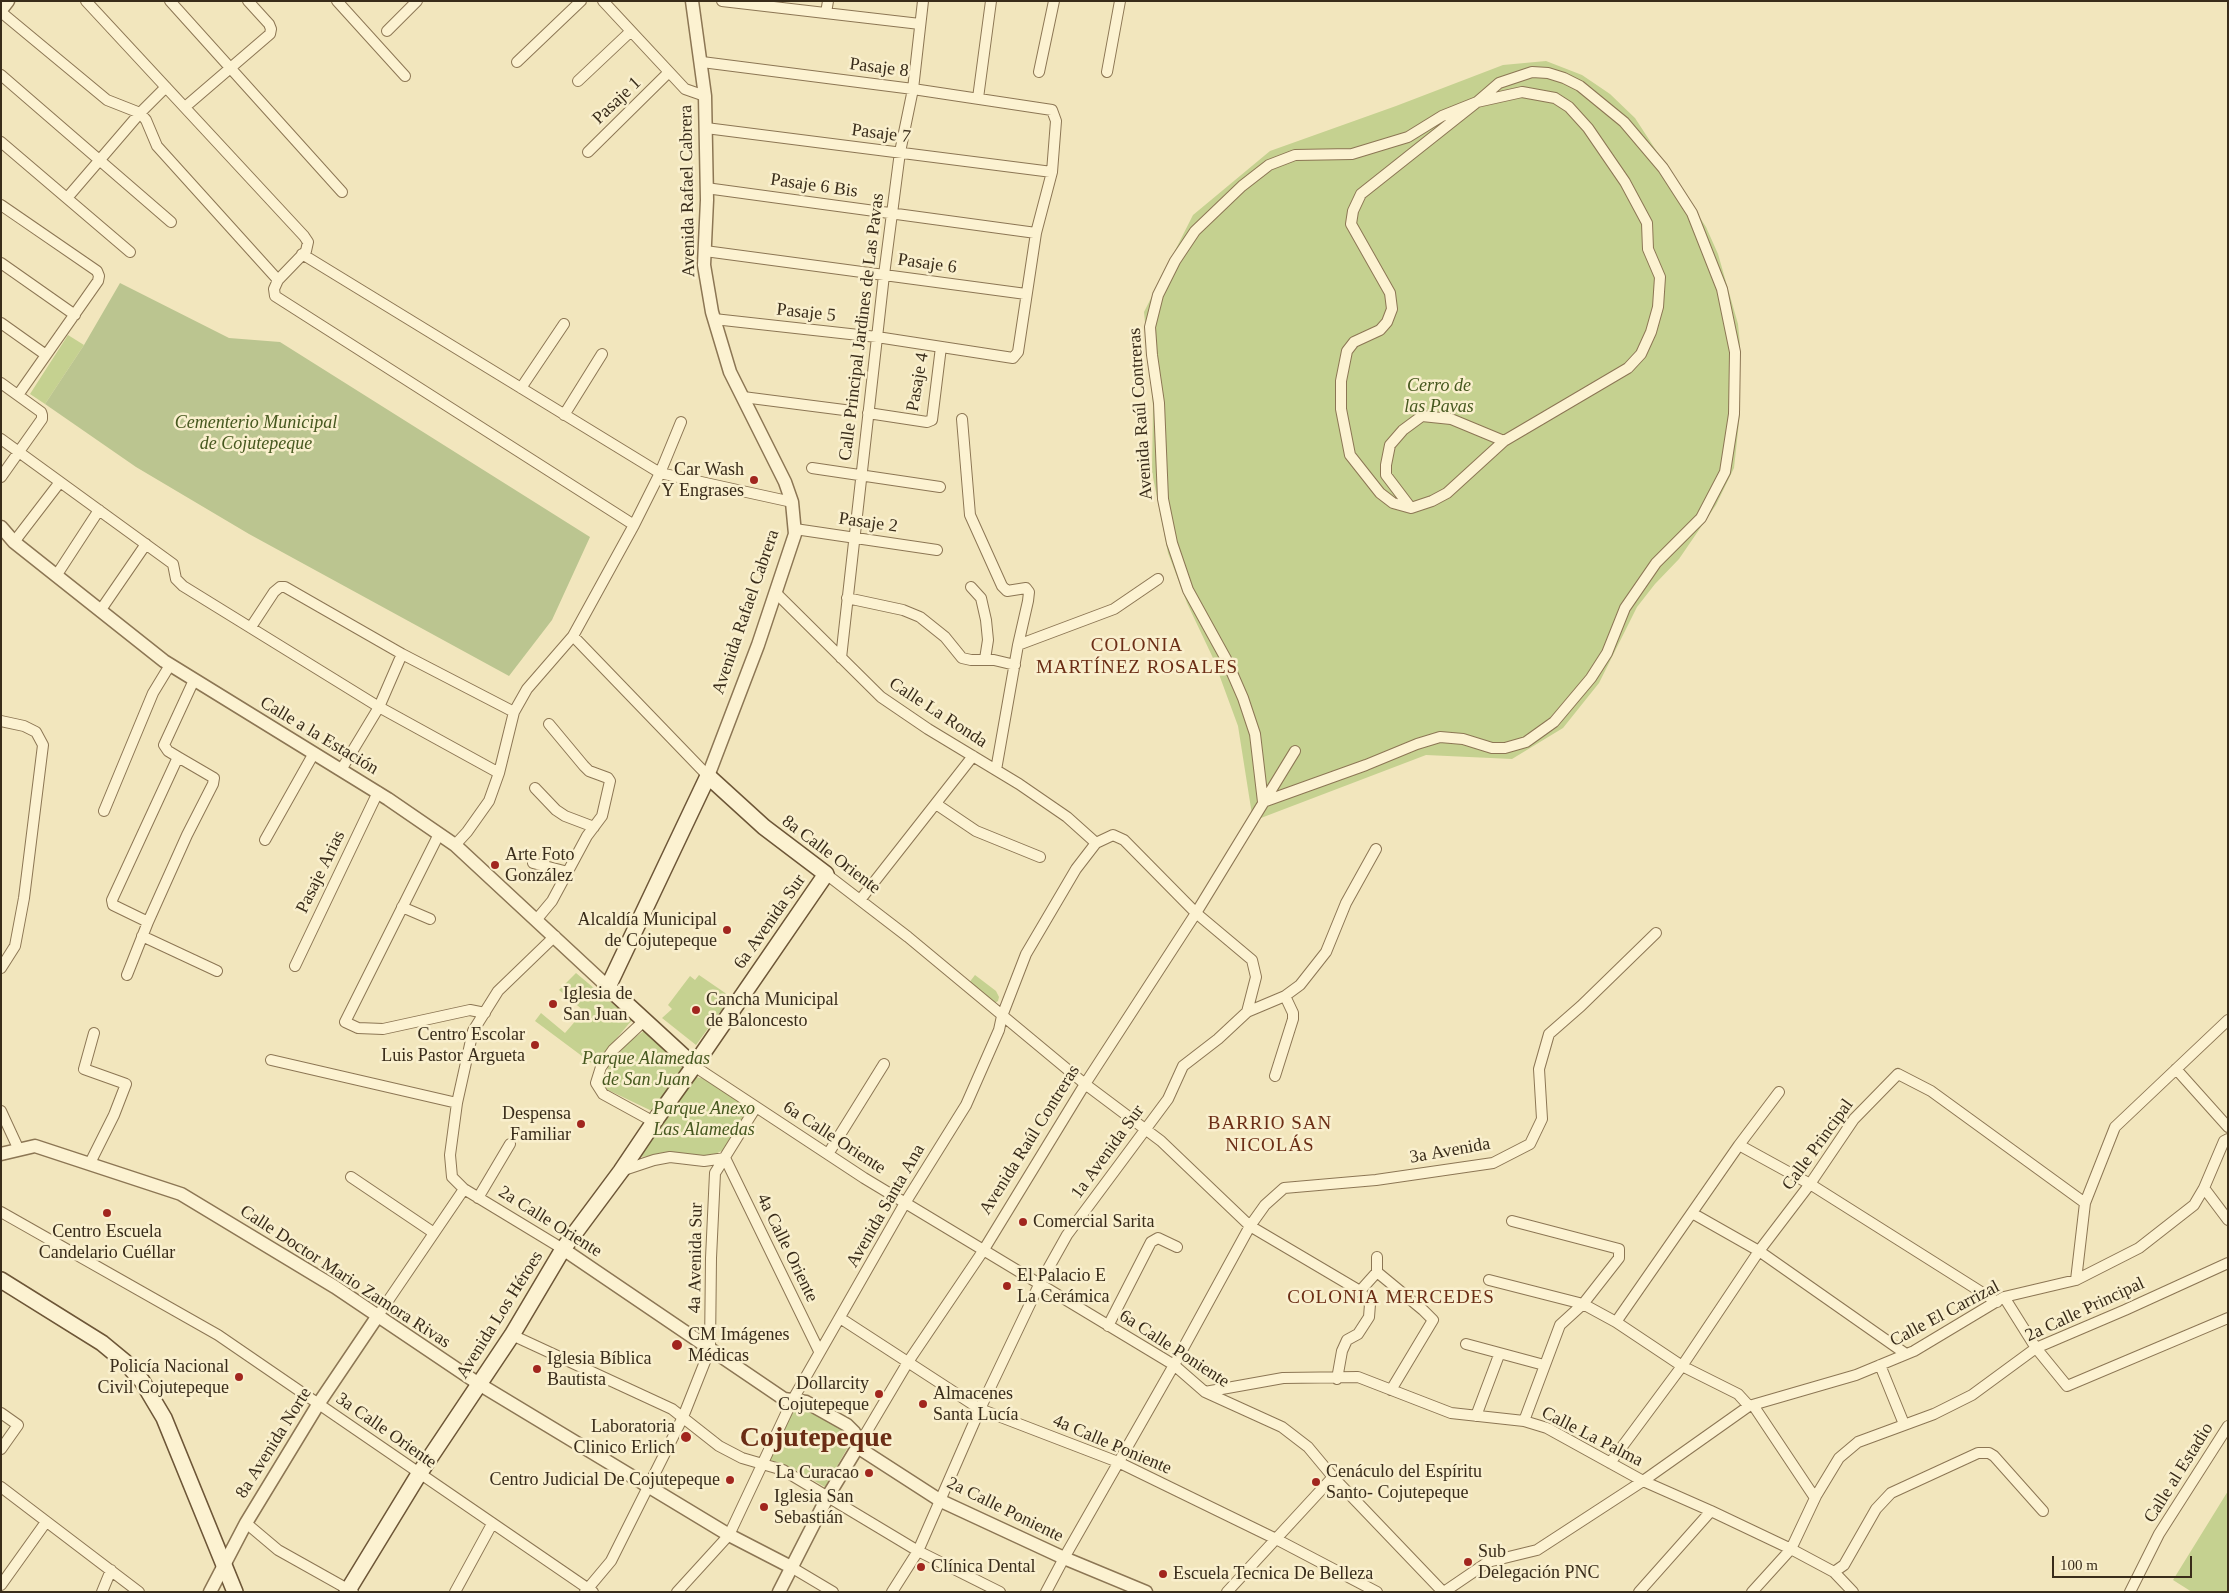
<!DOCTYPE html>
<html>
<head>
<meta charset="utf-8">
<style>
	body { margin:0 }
	#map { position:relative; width:2229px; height:1593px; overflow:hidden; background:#f2e6bd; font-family:Georgia,serif }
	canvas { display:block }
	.frame { position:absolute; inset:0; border:2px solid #392c1a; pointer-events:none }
	.scale { position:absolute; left:2052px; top:1556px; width:140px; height:22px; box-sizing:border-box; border:2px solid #392c1a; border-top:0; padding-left:6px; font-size:15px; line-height:18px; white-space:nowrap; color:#392c1a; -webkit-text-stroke:4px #f9efcd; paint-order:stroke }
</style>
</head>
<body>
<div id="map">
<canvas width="2229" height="1593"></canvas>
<div class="frame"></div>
<div class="scale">100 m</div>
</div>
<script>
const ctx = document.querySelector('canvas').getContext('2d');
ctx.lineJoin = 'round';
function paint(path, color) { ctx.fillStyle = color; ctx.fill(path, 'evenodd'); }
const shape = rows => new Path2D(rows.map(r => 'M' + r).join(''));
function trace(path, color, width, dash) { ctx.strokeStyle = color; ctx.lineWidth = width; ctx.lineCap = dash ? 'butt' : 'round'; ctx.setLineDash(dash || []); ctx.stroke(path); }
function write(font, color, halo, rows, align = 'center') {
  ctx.font = font + ' Georgia,serif'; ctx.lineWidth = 5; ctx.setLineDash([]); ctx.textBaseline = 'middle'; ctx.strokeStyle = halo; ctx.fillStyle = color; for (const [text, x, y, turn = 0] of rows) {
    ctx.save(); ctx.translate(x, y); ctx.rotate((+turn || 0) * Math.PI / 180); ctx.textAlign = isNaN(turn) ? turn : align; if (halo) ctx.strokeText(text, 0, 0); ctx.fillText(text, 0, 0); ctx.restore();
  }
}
paint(shape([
	[1546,61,1582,75,1610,94,1635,118,1706,227,1718,254,1738,324,1740,344,1740,413,1734,468,1716,505,1679,559,1655,584,1637,607,1599,683,1563,728,1512,759,1426,755,1253,821,1238,726,1213,658,1187,603,1168,553,1152,472,1153,406,1144,312,1193,215,1270,151,1396,106,1503,65],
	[68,335,84,345,45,404,30,394],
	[576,973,632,1020,594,1065,535,1021,541,1013,565,1033,584,1011,559,990],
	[699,975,731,997,696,1045,662,1018,672,1009,668,1005,690,976,695,980],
	[975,975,996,991,999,997,998,1001,995,1003,968,984],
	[644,1031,683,1060,681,1074,654,1112,606,1089,602,1083,609,1065,628,1042],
	[692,1076,705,1079,742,1103,750,1119,734,1145,711,1156,670,1155,638,1157],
	[796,1405,813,1409,851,1434,848,1447,825,1487,797,1471,768,1459],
	[2228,1491,2228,1592,2192,1592,2173,1580]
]), '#c5d190');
paint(shape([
	[120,283,229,338,280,342,590,537,552,620,509,676,249,534,136,467,45,404,84,345]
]), '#bbc590');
const minor = shape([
	[86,1,304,236,308,242,306,251,278,280,274,289,275,296,634,525],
	[170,1,342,192],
	[337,1,405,76],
	[603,1,685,89,705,96],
	[722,1,920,24],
	[1,12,107,100,140,113,146,120,157,146,278,280],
	[826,13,828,1],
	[387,31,417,1],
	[517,62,581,1],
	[702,62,913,89,1052,110,1056,121,1052,172,1036,233,1018,352,1013,358,877,337,714,319],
	[1039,72,1054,1],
	[1107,72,1120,1],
	[1,75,171,222],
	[578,81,630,32],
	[978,98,991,1],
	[185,107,270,34,271,29,269,24,248,1],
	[706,128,1052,172],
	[1,142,130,252],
	[588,152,669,72],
	[706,188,1036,233],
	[67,198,140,113,166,87],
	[1,205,97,271,99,276,98,281,18,395],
	[705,251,1026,294],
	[302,254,660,473,792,502],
	[1,263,75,315],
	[1,323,46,355],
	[1,383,41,412,42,415,42,419,1,477],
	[521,388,564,324],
	[743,397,852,411],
	[868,413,927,422,932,420,941,347],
	[564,415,602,354],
	[962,419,970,515,1002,586,1007,591,1026,588,1029,592,1028,601,1018,645,996,770],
	[1,439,173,564,176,579,183,586,379,707,499,773],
	[812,468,940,487],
	[1411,508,1386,475,1386,465,1390,445,1403,430,1422,416,1451,419,1504,441,1447,493,1432,501,1411,508,1393,503,1380,493,1350,455,1341,409,1341,381,1347,351,1354,342,1380,330,1387,322,1392,309,1390,293,1351,224,1353,211,1361,194,1477,102,1499,83,1532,72,1548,73,1564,78,1580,86,1624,122,1663,168,1692,213,1722,289,1735,352,1734,414,1725,472,1701,518,1656,563,1625,608,1607,653,1591,678,1554,722,1526,742,1505,748,1492,748,1463,739,1440,737,1417,744,1366,765,1263,802,1255,734,1243,698,1226,659,1188,590,1172,543,1163,499,1159,403,1152,355,1150,327,1158,295,1175,261,1195,231,1242,186,1269,165,1295,155,1352,154,1408,137,1442,116,1477,102,1522,92,1555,98,1569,107,1588,128,1625,182,1647,223,1648,249,1660,277,1658,307,1651,332,1641,354,1628,368,1504,441],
	[795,529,937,550],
	[14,542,60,482],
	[56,576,99,510],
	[971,587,981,598,986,620,988,640,985,659],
	[776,593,881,697,928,729,1019,784,1067,817,1096,843],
	[847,598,903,610,920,617,945,637,962,658,971,660,994,660,1015,665],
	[100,611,146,544],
	[251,627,274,592,280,587,285,587,402,654],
	[573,636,708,776],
	[1018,645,1114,609,1158,579],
	[841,658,884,275,900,152,913,89,923,1],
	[1,721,24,726,36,732,43,745,24,898,15,946,1,968],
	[178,757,214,778,213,784,187,835,148,922,113,905,112,900,178,757,168,751,164,745,194,680],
	[341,770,379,707,402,654,514,712],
	[535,788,556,810,565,816,594,827],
	[936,804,976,831,1040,857],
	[104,811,153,693,170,665],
	[439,834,345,1022,358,1028,383,1029,470,1010,485,1013],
	[265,840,314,753],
	[455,845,467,832,489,801,499,773,514,712,527,689,573,636,634,525,660,473,681,422],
	[533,863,568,872],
	[826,874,908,937,1085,1084,1161,1141,1250,1226,1360,1291,1370,1304,1369,1317,1358,1334,1347,1340,1342,1351,1337,1379],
	[860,900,973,756],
	[402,907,430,919],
	[537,919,552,901,587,836,602,816,610,781,608,778,589,771,584,766,549,724],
	[142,936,217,971],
	[555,936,498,991,473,1031,457,1103,450,1155,452,1177,464,1189,563,1249],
	[295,966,378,792],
	[127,975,148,922],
	[1247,1012,1285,996,1300,985,1326,952,1346,903,1376,849],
	[645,1020,613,1050,601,1067,596,1083,603,1094,654,1122],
	[271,1060,457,1103],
	[694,1066,864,1178,1174,1365,1205,1392,1282,1427,1308,1447,1333,1477,1443,1592],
	[2176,1069,2228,1127],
	[1275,1076,1293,1019,1293,1013,1285,996],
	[1,1111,19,1150],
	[1739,1145,1810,1184,1997,1302],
	[828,1154,884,1064],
	[725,1158,819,1351],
	[90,1163,114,1115,126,1084,84,1069,94,1033],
	[621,1171,654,1160,670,1157,704,1161,725,1158],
	[351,1177,434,1233],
	[2204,1188,2228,1220],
	[478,1198,510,1144],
	[2085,1203,2115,1127,2228,1020],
	[1,1212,218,1335,593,1592],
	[1692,1213,1759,1251,1906,1354],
	[1512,1221,1619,1249,1619,1258,1583,1304,1560,1325,1524,1421],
	[1377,1257,1377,1272,1423,1310,1433,1320,1391,1390],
	[1489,1280,1583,1304,1616,1322,1682,1366,1738,1394,1749,1406],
	[1360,1291,1377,1272],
	[2004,1297,2036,1348,2067,1386,2228,1318],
	[377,1317,464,1189],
	[840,1318,980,1409,1118,1462,1276,1539,1377,1592],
	[1616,1322,1739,1145,1779,1092],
	[1108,1326,1151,1242,1158,1238,1177,1247],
	[512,1335,672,1409,719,1446,742,1458,783,1470,918,1551,1000,1592],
	[1466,1344,1544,1365],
	[1880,1365,1904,1424],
	[1205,1392,1283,1378,1358,1377,1451,1413,1524,1421,1547,1428,1643,1481,1711,1511,1791,1549,1834,1572,1853,1592],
	[1753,1405,1815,1498],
	[1,1413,18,1425,1,1449],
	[1476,1416,1499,1355],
	[860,1443,908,1362,983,1251,1085,1084,1196,913,1295,751],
	[1610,1463,1682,1366,1759,1251,1810,1184,1854,1119,1898,1074,1931,1091,2085,1203,2076,1280],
	[1,1487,139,1592],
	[246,1523,278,1550,353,1592],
	[791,1567,833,1592],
	[1834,1572,1844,1565,1876,1509,1891,1493,1978,1453,1989,1453,1994,1456,2043,1511],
	[1,1585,46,1522],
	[102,1592,111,1570],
	[455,1592,492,1524],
	[585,1592,611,1561,683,1417,710,1349,711,1258,715,1173,756,1107],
	[677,1592,729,1535,792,1401,905,1203,966,1105,999,1030,1002,1016,1026,954,1076,869,1096,843,1113,835,1124,840,1196,913,1252,960,1256,977,1247,1012,1218,1039,1183,1066,1168,1099,1067,1235,1039,1285,980,1409,918,1551,892,1592],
	[1046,1592,1064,1558,1174,1365,1250,1226,1265,1205,1284,1188,1376,1180,1493,1163,1530,1144,1542,1119,1539,1069,1549,1034,1581,1006,1656,933],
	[1227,1592,1333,1477],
	[1444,1592,1488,1562,1537,1550,1643,1481,1749,1406,1856,1375,1914,1351,2004,1297,2076,1280,2139,1248,2194,1205,2204,1188,2224,1141,2228,1139],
	[1639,1592,1711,1511],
	[1752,1592,1791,1549,1816,1496,1839,1458,1858,1442,1934,1414,1972,1395,2036,1348,2125,1310,2228,1263],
	[2130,1592,2159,1534,2228,1426]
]);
const tertiary = shape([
	[692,1,705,96,707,200,704,265,712,312,730,372,785,482,792,502,795,534,758,645,708,776],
	[1,10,8,1],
	[1,527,14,542,164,661,388,799,455,845,608,987],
	[1,1154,35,1146,181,1194,335,1287,479,1384,729,1535,791,1567],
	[563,1249,784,1399,806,1402,847,1425,854,1432,862,1450,941,1501,1064,1558,1146,1592],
	[210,1592,246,1523,319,1403,377,1317],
	[779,1592,828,1496,860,1443]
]);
const secondary = shape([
	[1,1280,102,1343,125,1362,142,1381,164,1418,235,1592],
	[347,1592,419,1474,512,1335,563,1249,621,1171,654,1122,694,1066,826,874,764,827,708,776,608,987,694,1066]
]);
trace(minor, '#8c7654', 12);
trace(tertiary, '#8c7654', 15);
trace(secondary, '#6d5637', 18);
trace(minor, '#fcf2d1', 10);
trace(tertiary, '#fcf2d1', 12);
trace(secondary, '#fcf2d1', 15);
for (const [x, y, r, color] of [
	[754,480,5,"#a1261e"],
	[495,865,5,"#a1261e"],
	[727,930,5,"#a1261e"],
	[553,1004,5,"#a1261e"],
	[696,1010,5,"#a1261e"],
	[535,1045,5,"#a1261e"],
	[581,1124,5,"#a1261e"],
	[107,1213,5,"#a1261e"],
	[1023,1222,5,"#a1261e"],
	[1007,1286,5,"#a1261e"],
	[677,1345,6,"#a1261e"],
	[537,1369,5,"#a1261e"],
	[239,1377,5,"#a1261e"],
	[879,1394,5,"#a1261e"],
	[923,1404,5,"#a1261e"],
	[686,1437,6,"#a1261e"],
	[869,1473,5,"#a1261e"],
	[730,1480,5,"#a1261e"],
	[1316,1482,5,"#a1261e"],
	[764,1507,5,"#a1261e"],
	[1468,1562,5,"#a1261e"],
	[921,1567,5,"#a1261e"],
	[1163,1574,5,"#a1261e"]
]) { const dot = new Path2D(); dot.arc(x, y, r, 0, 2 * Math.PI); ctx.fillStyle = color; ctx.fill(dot); trace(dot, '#f9efcd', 2); }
write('18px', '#392c1a', '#f9efcd', [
	["Pasaje 8",879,68,7],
	["Pasaje 1",617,101,-44],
	["Pasaje 7",881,134,7],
	["Pasaje 6 Bis",814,186,8],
	["Avenida Rafael Cabrera",688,191,-91],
	["Pasaje 6",927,264,8],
	["Pasaje 5",806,313,6],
	["Calle Principal Jardines de Las Pavas",862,327,-83],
	["Pasaje 4",918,382,-80],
	["Avenida Raúl Contreras",1141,414,-94],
	["Pasaje 2",868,523,8],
	["Avenida Rafael Cabrera",746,612,-71],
	["Calle La Ronda",938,713,33],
	["Calle a la Estación",319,736,31],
	["8a Calle Oriente",831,855,37],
	["Pasaje Arias",321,872,-64],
	["6a Avenida Sur",770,922,-55],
	["6a Calle Oriente",834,1138,33],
	["Avenida Raúl Contreras",1030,1140,-58],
	["Calle Principal",1818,1145,-54],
	["3a Avenida",1450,1151,-10],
	["1a Avenida Sur",1108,1152,-54],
	["Avenida Santa Ana",886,1206,-60],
	["2a Calle Oriente",550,1222,32],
	["4a Calle Oriente",787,1248,64],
	["4a Avenida Sur",696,1258,-89],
	["Calle Doctor Mario Zamora Rivas",345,1277,33],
	["2a Calle Principal",2085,1310,-25],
	["Calle El Carrizal",1945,1314,-28],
	["Avenida Los Héroes",500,1315,-58],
	["6a Calle Poniente",1174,1349,33],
	["3a Calle Oriente",386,1431,35],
	["Calle La Palma",1592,1437,27],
	["8a Avenida Norte",274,1443,-58],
	["4a Calle Poniente",1112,1445,23],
	["Calle al Estadio",2179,1473,-58],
	["2a Calle Poniente",1005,1510,26]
]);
write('italic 18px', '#46581f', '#f9efcd', [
	["Cerro de",1439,386],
	["las Pavas",1439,407],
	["Cementerio Municipal",256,423],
	["de Cojutepeque",256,444],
	["Parque Alamedas",646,1059],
	["de San Juan",646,1080],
	["Parque Anexo",704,1109],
	["Las Alamedas",704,1130]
]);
write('18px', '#392c1a', '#f9efcd', [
	["Car Wash",744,470,"right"],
	["Y Engrases",744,491,"right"],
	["Arte Foto",505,855],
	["González",505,876],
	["Alcaldía Municipal",717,920,"right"],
	["de Cojutepeque",717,941,"right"],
	["Iglesia de",563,994],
	["San Juan",563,1015],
	["Cancha Municipal",706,1000],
	["de Baloncesto",706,1021],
	["Centro Escolar",525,1035,"right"],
	["Luis Pastor Argueta",525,1056,"right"],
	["Despensa",571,1114,"right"],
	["Familiar",571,1135,"right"],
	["Comercial Sarita",1033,1222],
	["Centro Escuela",107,1232,"center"],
	["Candelario Cuéllar",107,1253,"center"],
	["El Palacio E",1017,1276],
	["La Cerámica",1017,1297],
	["CM Imágenes",688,1335],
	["Médicas",688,1356],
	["Iglesia Bíblica",547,1359],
	["Bautista",547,1380],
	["Policía Nacional",229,1367,"right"],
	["Civil Cojutepeque",229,1388,"right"],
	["Dollarcity",869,1384,"right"],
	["Cojutepeque",869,1405,"right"],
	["Almacenes",933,1394],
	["Santa Lucía",933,1415],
	["Laboratoria",675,1427,"right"],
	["Clinico Erlich",675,1448,"right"],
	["Cenáculo del Espíritu",1326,1472],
	["Santo- Cojutepeque",1326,1493],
	["La Curacao",859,1473,"right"],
	["Centro Judicial De Cojutepeque",720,1480,"right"],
	["Iglesia San",774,1497],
	["Sebastián",774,1518],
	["Sub",1478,1552],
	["Delegación PNC",1478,1573],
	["Clínica Dental",931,1567],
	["Escuela Tecnica De Belleza",1173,1574]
], 'left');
ctx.letterSpacing = '1px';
write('19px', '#6b2d15', '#f9efcd', [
	["COLONIA",1137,646],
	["MARTÍNEZ ROSALES",1137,668],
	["BARRIO SAN",1270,1124],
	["NICOLÁS",1270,1146],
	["COLONIA MERCEDES",1391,1298]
]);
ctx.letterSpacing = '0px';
write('bold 28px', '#6b2d15', '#f9efcd', [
	["Cojutepeque",816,1439]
]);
</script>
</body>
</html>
